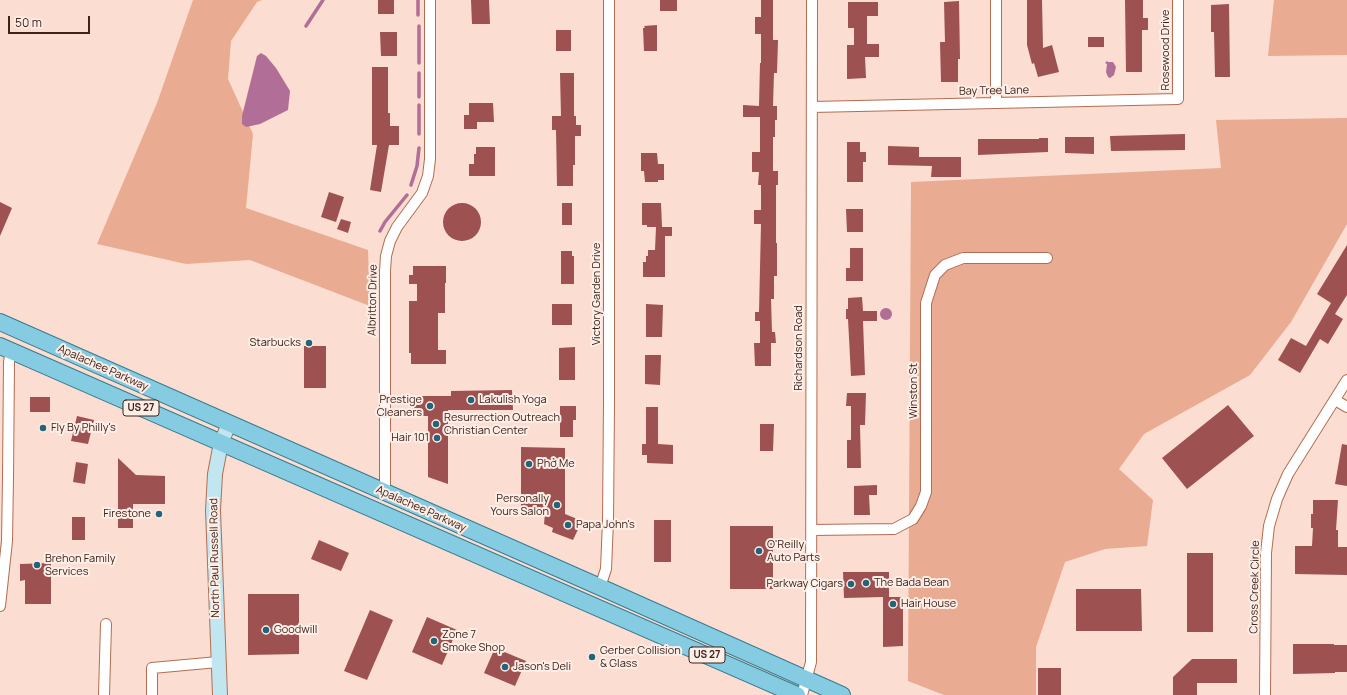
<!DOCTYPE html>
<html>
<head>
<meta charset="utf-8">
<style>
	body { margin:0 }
	#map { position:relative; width:1347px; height:695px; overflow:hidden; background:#fcddd1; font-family:Manrope,sans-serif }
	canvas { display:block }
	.scale { position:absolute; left:8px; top:16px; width:82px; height:18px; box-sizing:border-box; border:2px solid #3e2217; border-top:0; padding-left:5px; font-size:12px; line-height:14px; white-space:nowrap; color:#3e2217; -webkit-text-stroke:3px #feeee8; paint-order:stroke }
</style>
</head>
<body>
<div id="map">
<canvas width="1347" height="695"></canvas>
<div class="scale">50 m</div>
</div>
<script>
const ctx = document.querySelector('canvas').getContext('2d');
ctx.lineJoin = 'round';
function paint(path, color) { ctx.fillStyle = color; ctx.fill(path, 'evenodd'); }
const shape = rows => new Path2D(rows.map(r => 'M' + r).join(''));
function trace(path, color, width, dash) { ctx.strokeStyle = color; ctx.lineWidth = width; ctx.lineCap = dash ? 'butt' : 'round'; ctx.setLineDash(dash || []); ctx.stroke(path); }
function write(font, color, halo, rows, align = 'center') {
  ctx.font = font + ' Manrope,sans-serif'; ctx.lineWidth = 4; ctx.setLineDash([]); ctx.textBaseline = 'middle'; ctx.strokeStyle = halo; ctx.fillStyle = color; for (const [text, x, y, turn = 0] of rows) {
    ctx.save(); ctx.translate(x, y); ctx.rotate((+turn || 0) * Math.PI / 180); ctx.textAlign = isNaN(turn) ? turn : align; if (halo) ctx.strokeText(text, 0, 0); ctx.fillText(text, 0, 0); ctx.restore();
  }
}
paint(shape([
	[193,0,262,0,257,2,231,41,228,79,253,134,246,208,368,250,370,306,250,260,186,264,97,244,157,103],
	[1274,0,1347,0,1347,55,1268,56],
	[1347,118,1347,224,1291,322,1250,375,1144,434,1119,469,1153,500,1147,546,1105,549,1065,562,1036,647,1036,695,944,695,908,681,911,182,1221,168,1216,120]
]), '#e9ab92');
paint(shape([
	[261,53,266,56,276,68,290,91,288,110,260,124,246,127,242,124,242,116,257,56],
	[1107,61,1108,62,1113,62,1116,67,1114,75,1110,78,1108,77,1106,72,1107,64,1105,63],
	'880 314a6 6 0 1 1 12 0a6 6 0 1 1-12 0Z'
]), '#b16e97');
trace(shape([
	[418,0,418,15],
	[306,26,323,0],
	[419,26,419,63],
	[419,73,419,97],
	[419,105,419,134],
	[411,185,417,166,419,148],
	[380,231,385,222,407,195]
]), '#b16e97', 3.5);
paint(shape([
	[378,0,394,0,394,14,378,14],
	[471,0,489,0,490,24,472,24],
	[660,0,677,0,677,11,660,11],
	[761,0,773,0,773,40,778,40,777,73,774,73,773,106,777,106,777,120,775,120,775,137,773,137,773,171,778,171,778,185,776,185,776,243,777,243,777,276,774,276,774,299,771,299,772,332,775,332,776,343,771,343,771,366,755,366,754,343,760,343,760,321,755,321,755,312,759,312,761,224,754,224,754,210,761,210,761,185,758,185,759,172,752,172,752,152,760,152,760,117,743,117,743,105,759,106,760,63,761,63,761,34,755,34,755,17,761,17],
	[1027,0,1042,0,1043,48,1052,45,1059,72,1038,77,1034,63,1032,64,1027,45],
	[1125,0,1143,0,1143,18,1148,18,1148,30,1142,30,1142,72,1126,72],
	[959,1,960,59,958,59,958,82,941,82,940,42,945,42,944,2],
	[848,2,878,2,878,16,867,16,867,44,879,44,879,57,865,57,866,78,847,79,847,45,854,45,854,28,848,28],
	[1229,4,1230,77,1215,77,1214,32,1211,32,1211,5],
	[657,25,657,51,644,51,643,28,645,28,644,26],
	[556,30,571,30,571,51,556,51],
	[380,32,397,32,397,56,381,56],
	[1088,37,1104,37,1104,47,1088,47],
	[372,67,388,67,388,113,390,113,390,126,399,126,399,145,389,145,381,192,370,190,377,145,372,145],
	[560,73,574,73,574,116,576,116,576,125,581,125,581,136,575,136,575,165,573,165,573,186,557,186,556,130,552,130,552,116,561,116],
	[469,103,493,103,494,122,477,122,477,129,464,129,464,115,469,115],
	[1185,134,1185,150,1111,151,1110,136],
	[1065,137,1094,137,1094,154,1065,153],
	[1039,138,1048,138,1048,152,978,155,978,139,1039,139],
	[847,142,860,142,860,152,866,152,866,162,863,162,863,182,847,182],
	[888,146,919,147,919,157,961,157,961,177,931,177,932,166,888,165],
	[476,147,495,147,495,176,469,176,469,164,474,164,474,154,476,154],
	[641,153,657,153,658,164,664,164,664,180,658,180,658,182,645,182,644,171,641,171],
	[329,192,344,197,336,222,321,217],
	[0,202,12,208,0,236],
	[562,203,572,203,572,225,562,225],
	[642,203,661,203,662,227,647,227,647,225,642,225],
	'443 222a19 19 0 1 1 38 0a19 19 0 1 1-38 0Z',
	[846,209,863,209,863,232,847,232],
	[341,219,351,222,348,233,337,229],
	[656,227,672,227,672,236,665,236,665,277,643,277,643,262,646,262,646,256,648,256,648,250,655,250],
	[1347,245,1347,295,1335,314,1343,319,1328,344,1320,339,1300,373,1278,360,1291,338,1306,346,1331,303,1317,294],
	[850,248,863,248,863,281,846,281,846,268,850,268],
	[561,251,572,251,572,256,574,256,574,284,561,284],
	[413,266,446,266,446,283,445,283,445,313,438,313,438,350,446,350,446,364,411,364,411,353,409,353,409,301,417,301,417,284,409,284,409,275,413,275],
	[862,297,863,311,877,311,877,321,863,321,865,375,851,376,848,319,846,319,846,309,848,309,848,298],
	[552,304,572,304,572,325,552,325],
	[646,304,663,305,662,337,646,337],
	[304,346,326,346,326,388,304,388],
	[575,347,575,380,559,380,559,348],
	[645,355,661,355,660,385,645,384],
	[512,390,513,410,448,410,448,484,428,477,428,416,412,416,412,396,451,396,451,391],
	[847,393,866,393,865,425,860,425,861,468,847,468,847,440,851,440,851,406,846,406],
	[30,397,50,397,50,412,30,412],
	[1228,405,1254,436,1187,489,1162,458],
	[560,406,576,406,576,420,573,420,573,437,560,437],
	[646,407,658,407,658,444,673,445,673,464,647,463,647,455,642,455,642,444,646,444],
	[77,416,94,420,88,444,71,441],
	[760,424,774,424,773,451,760,451],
	[1342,444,1347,445,1347,486,1335,484],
	[521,447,565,448,565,514,582,521,573,540,552,532,553,528,544,524,545,513,521,513],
	[118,458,136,475,165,476,165,504,133,504,133,528,118,528],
	[76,462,88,464,85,484,73,482],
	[877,485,877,495,869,495,870,515,854,515,854,486],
	[1313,500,1338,500,1336,530,1338,530,1338,547,1347,547,1347,575,1295,574,1295,546,1312,546,1313,528,1311,528,1311,514,1313,514],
	[72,517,85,517,85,540,72,540],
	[654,520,671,520,671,562,654,562],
	[730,526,773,526,773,589,730,589],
	[319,540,349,553,341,571,311,559],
	[1187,553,1213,553,1213,632,1187,632],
	[51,563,51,604,25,604,25,580,20,581,20,564],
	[843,572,889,572,889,597,903,597,903,646,883,647,883,597,844,598],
	[1076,589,1141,589,1142,631,1076,631],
	[248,594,299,594,299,654,248,655],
	[370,610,393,620,367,680,344,671],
	[427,617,457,630,442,665,412,652],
	[1293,644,1334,644,1334,645,1347,645,1347,672,1335,672,1335,673,1293,674],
	[495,648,526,661,515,686,484,673],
	[1192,659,1237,659,1237,683,1197,683,1197,695,1173,695,1173,677],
	[1038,668,1061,668,1061,695,1038,695]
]), '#9d5150');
const street = shape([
	[996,0,996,103],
	[812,107,1178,99,1178,0],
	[1335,400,1347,407],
	[385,493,385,271,386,256,390,241,397,227,422,193,428,176,430,159,430,0],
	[811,530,894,529,913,519,921,506,926,492,926,303,935,275,945,265,963,258,1047,258],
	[600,587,606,569,608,521,609,402,609,0],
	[0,606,7,541,8,478,9,362,11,350],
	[104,695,106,624],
	[152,695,152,668,218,662],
	[802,695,811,662,812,0],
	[1265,695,1266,553,1269,526,1277,499,1288,474,1347,380]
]);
const secondary = shape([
	[220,695,213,510,215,474,221,443,229,424]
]);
const primary = shape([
	[0,322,600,587,842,695],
	[0,346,797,695]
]);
trace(street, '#b16e53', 12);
trace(secondary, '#b16e53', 16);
trace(primary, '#377a8e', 18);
trace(street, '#fff', 10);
trace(secondary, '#c2e6f0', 14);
trace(primary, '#85cce2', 16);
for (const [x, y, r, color] of [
	[309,343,4,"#236478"],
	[471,400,4,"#236478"],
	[430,406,4,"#236478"],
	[436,424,4,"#236478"],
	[43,428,4,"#236478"],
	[437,438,4,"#236478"],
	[529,464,4,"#236478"],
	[557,505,4,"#236478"],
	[159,514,4,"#236478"],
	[568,525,4,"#236478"],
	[759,551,4,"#236478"],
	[37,565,4,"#236478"],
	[866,583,4,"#236478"],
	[851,584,4,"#236478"],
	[893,604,4,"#236478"],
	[266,630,4,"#236478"],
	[434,641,4,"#236478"],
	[592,657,4,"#236478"],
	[505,667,4,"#236478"]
]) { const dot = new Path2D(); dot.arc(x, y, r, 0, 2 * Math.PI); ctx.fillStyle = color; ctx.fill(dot); trace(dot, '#feeee8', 1.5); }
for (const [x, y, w] of [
	[141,408,36],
	[707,655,36]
]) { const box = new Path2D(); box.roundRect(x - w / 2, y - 8, w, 16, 3); ctx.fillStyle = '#feeee8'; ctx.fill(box); trace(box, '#3e2217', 1); }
write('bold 10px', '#3e2217', null, [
	["US 27",141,408],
	["US 27",707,655]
]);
write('11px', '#3e2217', '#feeee8', [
	["Rosewood Drive",1166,50,-90],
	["Bay Tree Lane",994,91,-1],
	["Victory Garden Drive",597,294,-90],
	["Albritton Drive",373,300,-89],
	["Richardson Road",799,348,-90],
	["Apalachee Parkway",103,368,24],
	["Winston St",914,391,-90],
	["Apalachee Parkway",421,509,24],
	["North Paul Russell Road",215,558,-91],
	["Cross Creek Circle",1255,587,-89]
]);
write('11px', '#3e2217', '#feeee8', [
	["Starbucks",301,343,"right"],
	["Prestige",422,400,"right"],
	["Cleaners",422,413,"right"],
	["Lakulish Yoga",479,400],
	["Resurrection Outreach",444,418],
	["Christian Center",444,431],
	["Fly By Philly's",51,428],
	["Hair 101",429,438,"right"],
	["Phở Me",537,464],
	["Personally",549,499,"right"],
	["Yours Salon",549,512,"right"],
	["Firestone",151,514,"right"],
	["Papa John's",576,525],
	["O'Reilly",767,545],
	["Auto Parts",767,558],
	["Brehon Family",45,559],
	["Services",45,572],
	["The Bada Bean",874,583],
	["Parkway Cigars",843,584,"right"],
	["Hair House",901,604],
	["Goodwill",274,630],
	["Zone 7",442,635],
	["Smoke Shop",442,648],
	["Gerber Collision",600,651],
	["& Glass",600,664],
	["Jason's Deli",513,667]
], 'left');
</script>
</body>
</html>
